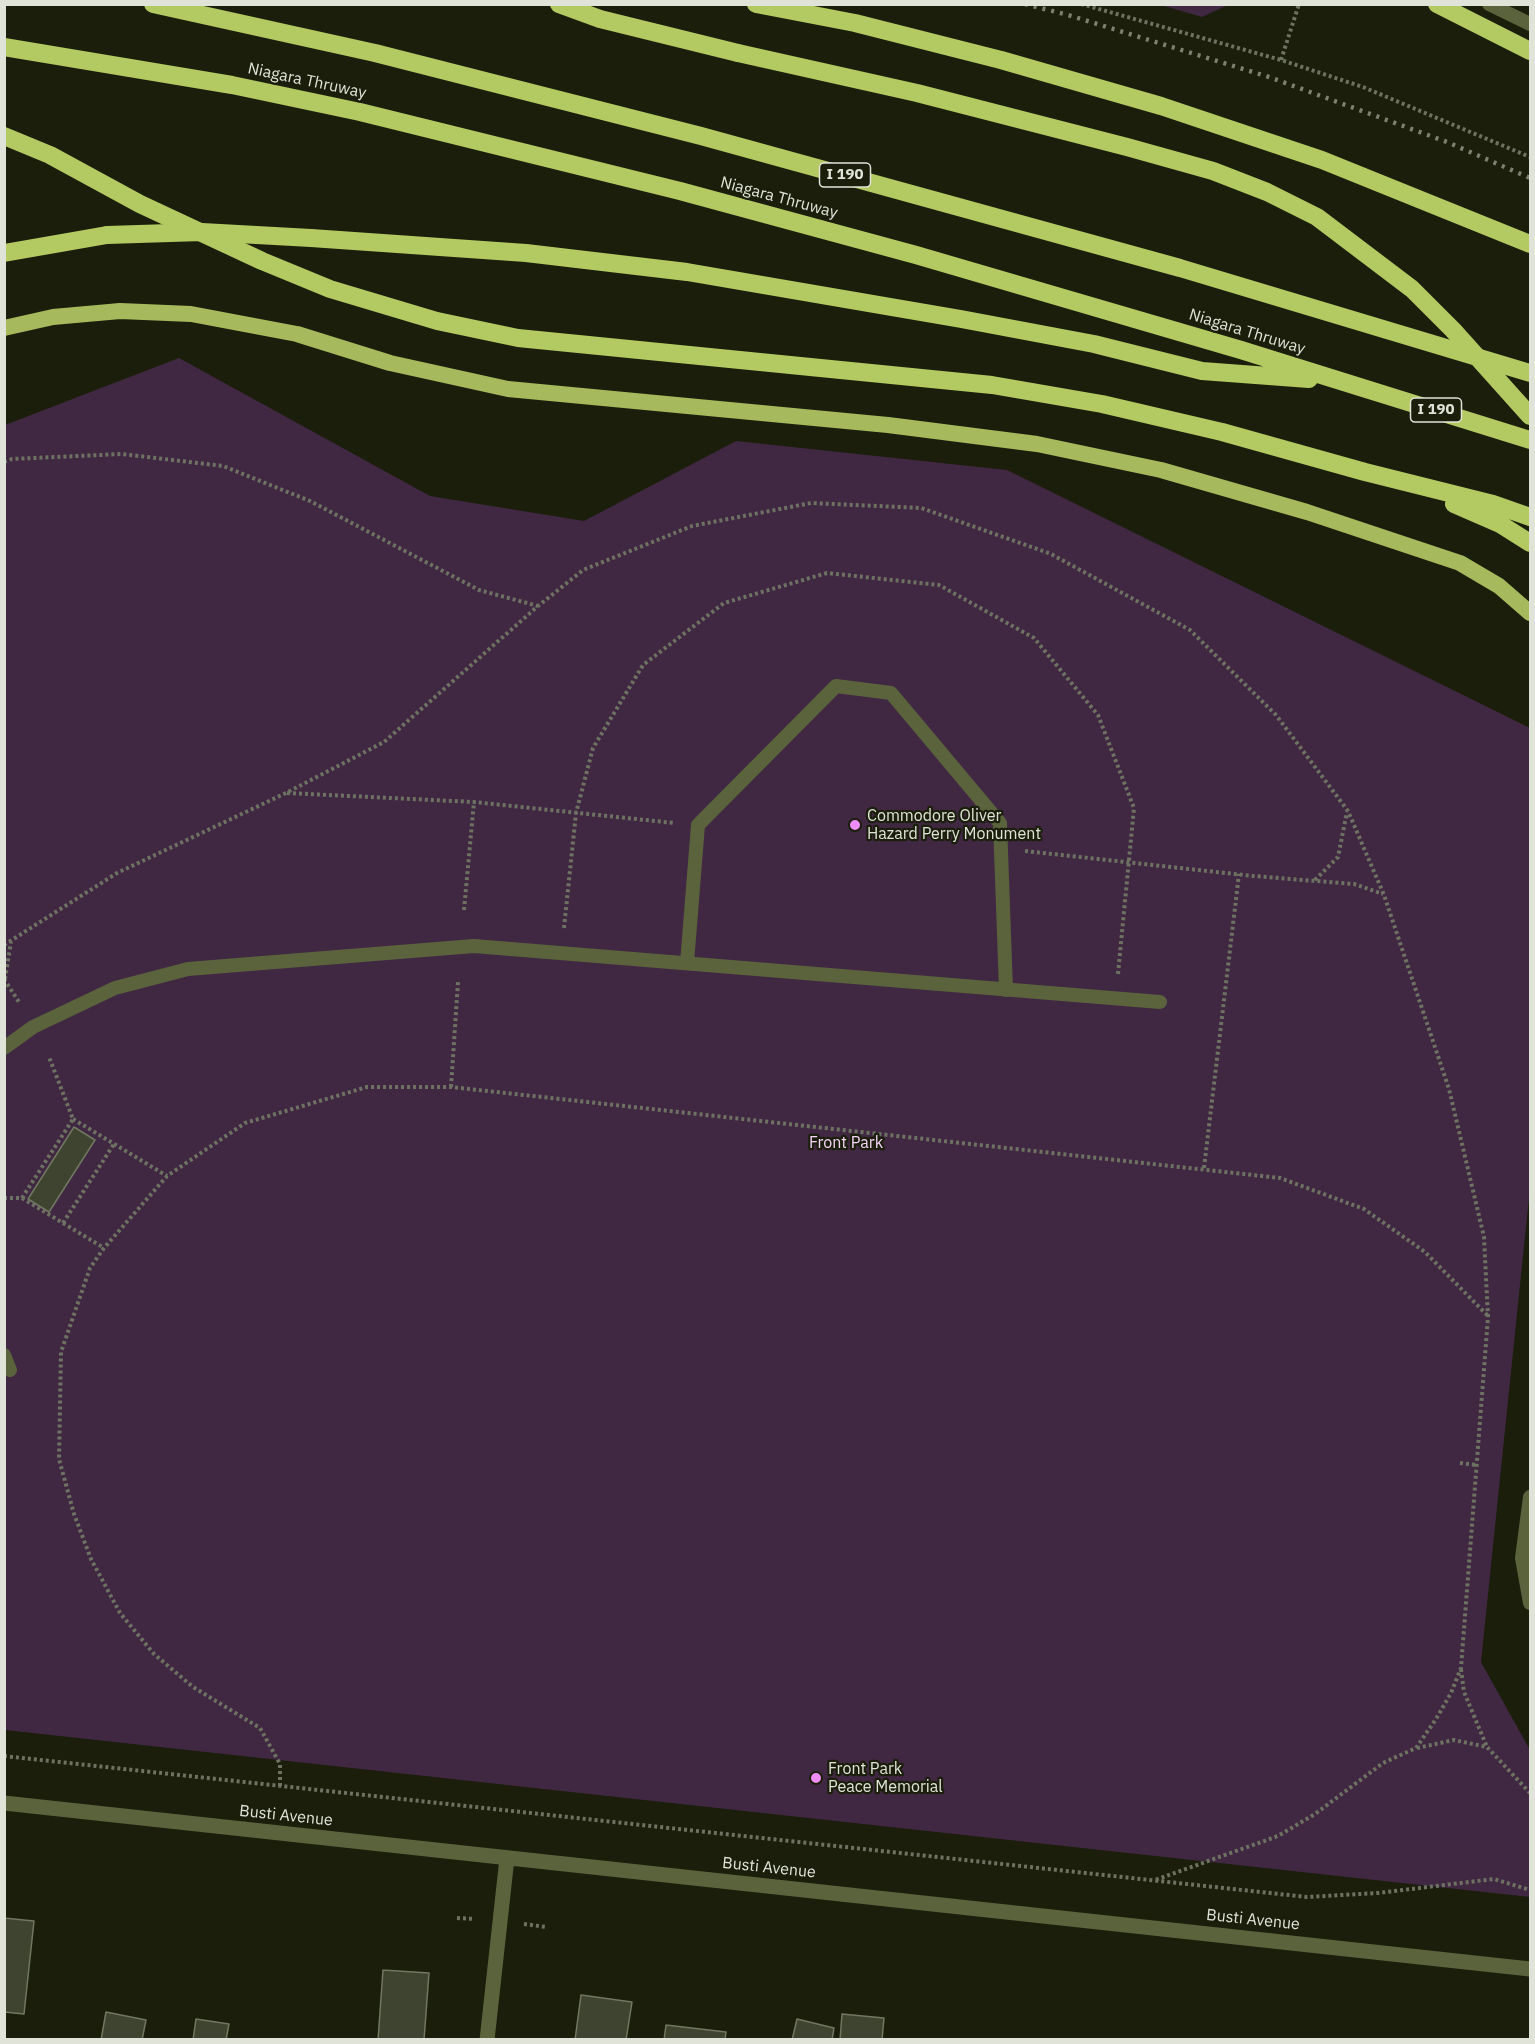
<!DOCTYPE html>
<html>
<head>
<meta charset="utf-8">
<style>
	body { margin:0 }
	#map { position:relative; width:1535px; height:2044px; overflow:hidden; background:#1a1e0b; font-family:"IBM Plex Sans",sans-serif }
	canvas { display:block }
	.frame { position:absolute; inset:0; border:6px solid #e0e4d8; pointer-events:none }
</style>
</head>
<body>
<div id="map">
<canvas width="1535" height="2044"></canvas>
<div class="frame"></div>
</div>
<script>
const ctx = document.querySelector('canvas').getContext('2d');
ctx.lineJoin = 'round';
function paint(path, color) { ctx.fillStyle = color; ctx.fill(path, 'evenodd'); }
const shape = rows => new Path2D(rows.map(r => 'M' + r).join(''));
function trace(path, color, width, dash) { ctx.strokeStyle = color; ctx.lineWidth = width; ctx.lineCap = dash ? 'butt' : 'round'; ctx.setLineDash(dash || []); ctx.stroke(path); }
function write(font, color, halo, rows, align = 'center') {
  ctx.font = font + ' "IBM Plex Sans",sans-serif'; ctx.lineWidth = 4.5; ctx.setLineDash([]); ctx.textBaseline = 'middle'; ctx.strokeStyle = halo; ctx.fillStyle = color; for (const [text, x, y, turn = 0] of rows) {
    ctx.save(); ctx.translate(x, y); ctx.rotate((+turn || 0) * Math.PI / 180); ctx.textAlign = isNaN(turn) ? turn : align; if (halo) ctx.strokeText(text, 0, 0); ctx.fillText(text, 0, 0); ctx.restore();
  }
}
paint(shape([
	[1161,5,1228,5,1202,17],
	[179,358,430,496,584,521,736,441,1007,470,1530,728,1530,1188,1481,1662,1530,1750,1530,1897,5,1730,5,425]
]), '#402842');
const building = shape([
	[74,1127,95,1140,49,1212,28,1199,74,1127],
	[4,1918,34,1921,24,2014,4,2012,4,1918],
	[383,1970,429,1973,424,2040,378,2040,383,1970],
	[581,1995,632,2002,626,2040,575,2040,581,1995],
	[106,2012,146,2020,142,2040,101,2040,106,2012],
	[842,2014,884,2018,882,2040,840,2040,842,2014],
	[196,2019,229,2024,226,2040,193,2040,196,2019],
	[797,2019,834,2028,832,2040,792,2040,797,2019],
	[666,2025,726,2032,725,2040,664,2040,666,2025]
]);
paint(building, '#3f4430');
trace(building, '#717761', 1.5);
trace(shape([
	[1081,4,1281,60,1363,87,1530,157],
	[1281,60,1299,4],
	[4,462,12,459,122,454,223,466,310,501,479,590,538,606],
	[287,793,474,802,674,823],
	[1025,851,1253,876,1354,884,1383,894],
	[1315,880,1338,857,1347,812],
	[464,910,474,802],
	[564,928,576,813,593,748,643,665,724,603,827,573,939,585,1034,638,1098,715,1134,808,1118,974],
	[4,945,117,873,286,793,384,742,538,606,583,570,692,526,811,503,921,508,1051,554,1190,630,1276,715,1348,811,1384,895,1449,1089,1484,1237,1488,1317,1461,1668,1451,1693,1436,1719,1416,1748,1383,1763,1315,1814,1278,1836,1155,1880],
	[4,979,19,1002],
	[5,979,11,942],
	[451,1087,458,982],
	[73,1119,167,1176],
	[1204,1168,1239,874],
	[4,1198,22,1198,73,1119,49,1057],
	[22,1198,104,1248],
	[63,1223,114,1144],
	[1460,1463,1477,1465],
	[1461,1669,1464,1692,1487,1747],
	[1417,1748,1454,1740,1487,1747,1530,1793],
	[4,1756,1307,1897,1378,1893,1494,1879,1530,1890],
	[280,1786,280,1764,260,1728,193,1687,154,1654,120,1613,91,1559,74,1514,59,1459,61,1352,90,1268,104,1248,167,1176,245,1123,367,1087,451,1087,1280,1178,1364,1209,1425,1252,1488,1316],
	[457,1918,475,1919],
	[524,1924,546,1927]
]), '#6e7262', 4, [3, 3]);
trace(shape([
	[1489,4,1530,24],
	[687,963,698,825,836,686,891,693,1000,823,1006,990],
	[4,1048,33,1027,115,988,188,969,474,946,1160,1002],
	[4,1355,10,1370],
	[1530,1497,1522,1558,1530,1603]
]), '#5a633c', 14);
trace(shape([
	[4,1803,1530,1969],
	[487,2040,507,1858]
]), '#5a633c', 15);
trace(shape([
	[4,328,53,317,120,311,191,314,297,334,390,363,508,389,888,425,1037,444,1161,470,1307,512,1460,563,1499,586,1530,613]
]), '#a6ba5d', 16);
trace(shape([
	[153,4,375,53,701,136,1180,268,1530,373],
	[559,4,600,19,738,53],
	[756,4,855,23,1001,60,1161,106,1322,160,1530,244],
	[1437,4,1530,51],
	[4,47,232,85,360,112,680,191,916,255,1241,350,1530,440],
	[4,136,50,155,140,204,262,261,330,289,437,321,518,338,992,385,1102,404,1222,432,1365,472,1493,504,1530,517],
	[311,238,526,253,687,272,961,319,1094,344,1202,371,1309,379],
	[4,253,107,235],
	[1454,504,1500,524,1530,543]
]), '#b3c962', 18);
trace(shape([
	[1025,4,1068,15,1269,77,1447,142,1530,178]
]), '#7d8172', 4.5, [3, 6]);
trace(shape([
	[738,53,917,93,1127,147,1213,171,1267,192,1317,217,1412,289,1453,330,1530,416],
	[107,235,202,232,311,238]
]), '#b3c962', 18);
for (const [x, y, r, color] of [
	[855,825,6,"#ee8cf8"],
	[816,1778,6,"#ee8cf8"]
]) { const dot = new Path2D(); dot.arc(x, y, r, 0, 2 * Math.PI); ctx.fillStyle = color; ctx.fill(dot); trace(dot, '#1a1e0b', 2); }
for (const [x, y, w] of [
	[845,175,51],
	[1436,410,51]
]) { const box = new Path2D(); box.roundRect(x - w / 2, y - 12, w, 24, 4.5); ctx.fillStyle = '#1a1e0b'; ctx.fill(box); trace(box, '#e0e4d8', 1.5); }
write('bold 15px', '#e0e4d8', null, [
	["I 190",845,175],
	["I 190",1436,410]
]);
write('16px', '#e0e4d8', '#1a1e0b', [
	["Niagara Thruway",307,81,12],
	["Niagara Thruway",779,198,15],
	["Niagara Thruway",1247,332,17],
	["Busti Avenue",286,1816,6],
	["Busti Avenue",769,1868,6],
	["Busti Avenue",1253,1920,6]
]);
write('16px', '#e0e4d8', '#1a1e0b', [
	["Commodore Oliver",867,816],
	["Hazard Perry Monument",867,834],
	["Front Park",828,1769],
	["Peace Memorial",828,1787]
], 'left');
write('16px', '#f5d4f8', '#1a1e0b', [
	["Front Park",846,1143]
]);
</script>
</body>
</html>
